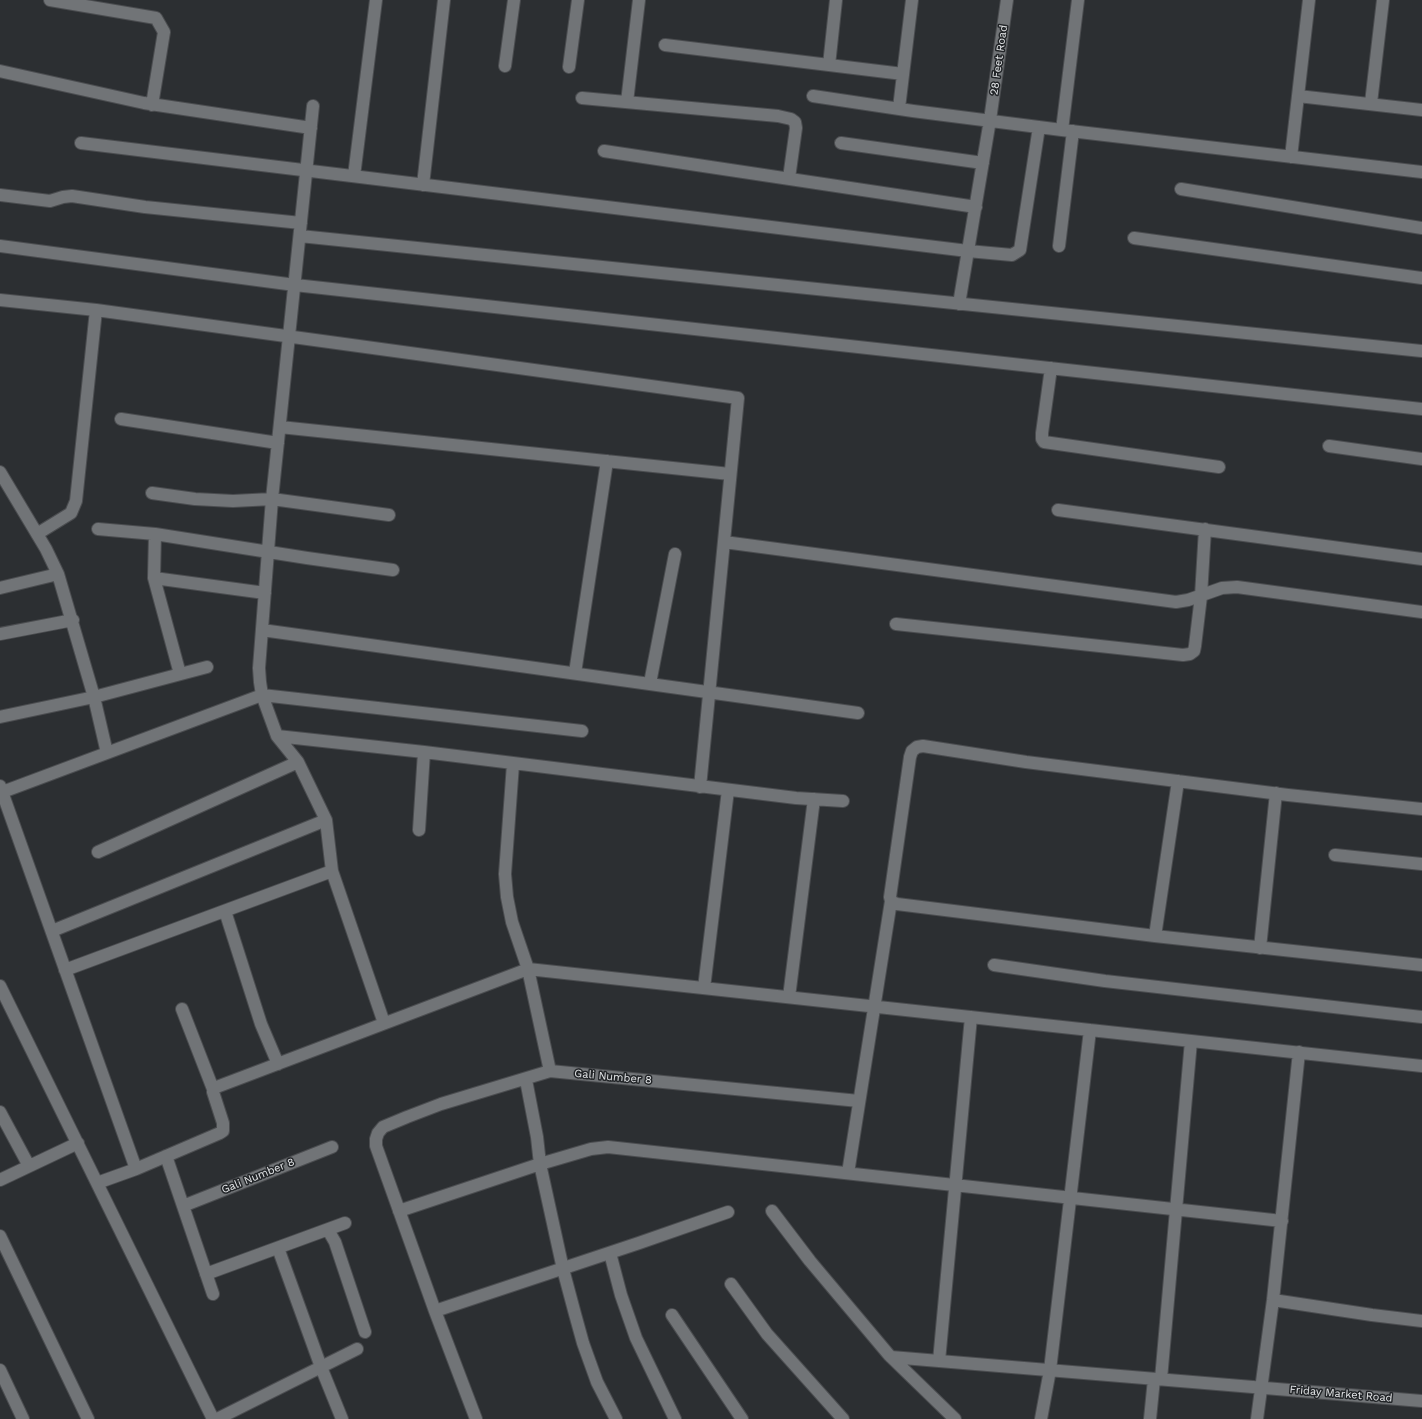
<!DOCTYPE html>
<html>
<head>
<meta charset="utf-8">
<style>
	body { margin:0 }
	canvas { display:block; background:#2c2f32 }
</style>
</head>
<body>
<canvas width="1422" height="1419"></canvas>
<script>
const ctx = document.querySelector('canvas').getContext('2d');
ctx.lineJoin = 'round';
const shape = rows => new Path2D(rows.map(r => 'M' + r).join(''));
function trace(path, color, width, dash) { ctx.strokeStyle = color; ctx.lineWidth = width; ctx.lineCap = dash ? 'butt' : 'round'; ctx.setLineDash(dash || []); ctx.stroke(path); }
function write(font, color, halo, rows, align = 'center') {
  ctx.font = font + ' "Work Sans",sans-serif'; ctx.lineWidth = 3; ctx.setLineDash([]); ctx.textBaseline = 'middle'; ctx.strokeStyle = halo; ctx.fillStyle = color; for (const [text, x, y, turn = 0] of rows) {
    ctx.save(); ctx.translate(x, y); ctx.rotate((+turn || 0) * Math.PI / 180); ctx.textAlign = isNaN(turn) ? turn : align; if (halo) ctx.strokeText(text, 0, 0); ctx.fillText(text, 0, 0); ctx.restore();
  }
}
const minor = shape([
	[50,0,156,18,164,32,152,105],
	[665,45,903,74],
	[829,65,836,0],
	[505,66,514,0],
	[569,67,578,0],
	[0,71,144,103,311,128],
	[813,96,913,111,1062,130,1422,172],
	[1298,96,1422,110],
	[582,98,778,116,791,119,795,122,796,128,789,178],
	[627,102,639,0],
	[1371,103,1383,0],
	[313,106,272,499,259,668,260,682,262,695,277,736,298,762,326,820,332,871,384,1023],
	[899,108,912,0],
	[1062,130,1078,0],
	[81,143,968,251,1012,255,1020,250,1039,127],
	[841,143,983,163],
	[604,151,976,207],
	[1291,157,1309,0],
	[354,176,376,0],
	[423,185,444,0],
	[1181,189,1422,228],
	[0,195,50,201,63,197,72,196,145,207,301,223],
	[300,236,1422,351],
	[1134,238,1422,278],
	[0,246,295,285,1422,409],
	[1059,246,1073,131],
	[0,300,96,310,738,398,700,787],
	[959,304,990,120,1007,0],
	[1051,368,1042,433,1042,439,1044,442,1219,467],
	[121,419,278,443],
	[280,427,730,474],
	[1329,446,1422,459],
	[0,472,46,549,58,574,94,697,107,753],
	[152,493,195,499,233,501,272,499,389,515],
	[1058,510,1422,559],
	[98,529,155,534,307,558,393,570],
	[37,534,71,513,76,501,96,310],
	[155,534,154,578,180,674],
	[724,542,1176,602,1188,600,1222,588,1237,587,1422,612],
	[154,578,265,593],
	[0,588,58,574],
	[896,624,1183,655,1190,654,1194,651,1195,646,1201,596,1205,529],
	[262,630,858,713],
	[0,634,73,620],
	[575,673,607,461],
	[650,683,675,554],
	[0,717,94,697,207,667],
	[277,736,424,752,796,798,843,801],
	[513,764,505,874,507,897,512,922,528,969,550,1071],
	[0,786,136,1169],
	[0,793,262,695,582,731],
	[1422,809,1288,795,1026,762,923,746,917,747,912,751,910,757,890,897,891,901,897,904,1155,936,1422,965],
	[419,830,424,752],
	[98,852,298,762],
	[1335,855,1422,864],
	[225,911,261,1024,278,1064],
	[52,931,326,820],
	[1155,936,1178,781],
	[1260,948,1276,793],
	[994,965,1105,981,1422,1017],
	[65,970,332,871],
	[0,986,213,1419],
	[704,988,728,790],
	[789,997,814,799],
	[182,1009,213,1089],
	[526,1080,537,1137,540,1164,563,1269,575,1314,583,1343,597,1382,616,1419],
	[0,1112,29,1166],
	[166,1156,213,1294],
	[848,1173,891,901],
	[0,1180,78,1143],
	[97,1183,136,1169,220,1133,223,1131,223,1123,213,1092,214,1088,528,969,1422,1066],
	[183,1206,332,1147],
	[399,1211,540,1164,591,1149,608,1147,1282,1221],
	[772,1211,810,1261,889,1355,955,1419],
	[328,1230,335,1242,365,1332],
	[0,1236,88,1419],
	[278,1248,321,1367,342,1419],
	[610,1253,621,1295,636,1338,675,1419],
	[206,1274,345,1223],
	[731,1284,767,1334,843,1419],
	[1273,1300,1372,1315,1422,1321],
	[435,1311,639,1243,728,1212],
	[672,1315,742,1419],
	[891,1357,1422,1401],
	[939,1361,971,1017],
	[0,1370,23,1419],
	[1161,1379,1191,1041],
	[217,1419,357,1349],
	[476,1419,435,1311,376,1146,376,1139,378,1133,383,1127,407,1117,441,1104,550,1071,859,1101],
	[1041,1419,1050,1370,1090,1030],
	[1150,1419,1154,1379],
	[1257,1419,1273,1300,1299,1052]
]);
trace(minor, '#4b4d50', 14);
trace(minor, '#717477', 12);
write('11px', '#e6e8ea', '#222528', [
	["28 Feet Road",999,60,-82],
	["Gali Number 8",613,1077,5],
	["Gali Number 8",258,1176,-22],
	["Friday Market Road",1341,1394,5]
]);
</script>
</body>
</html>
